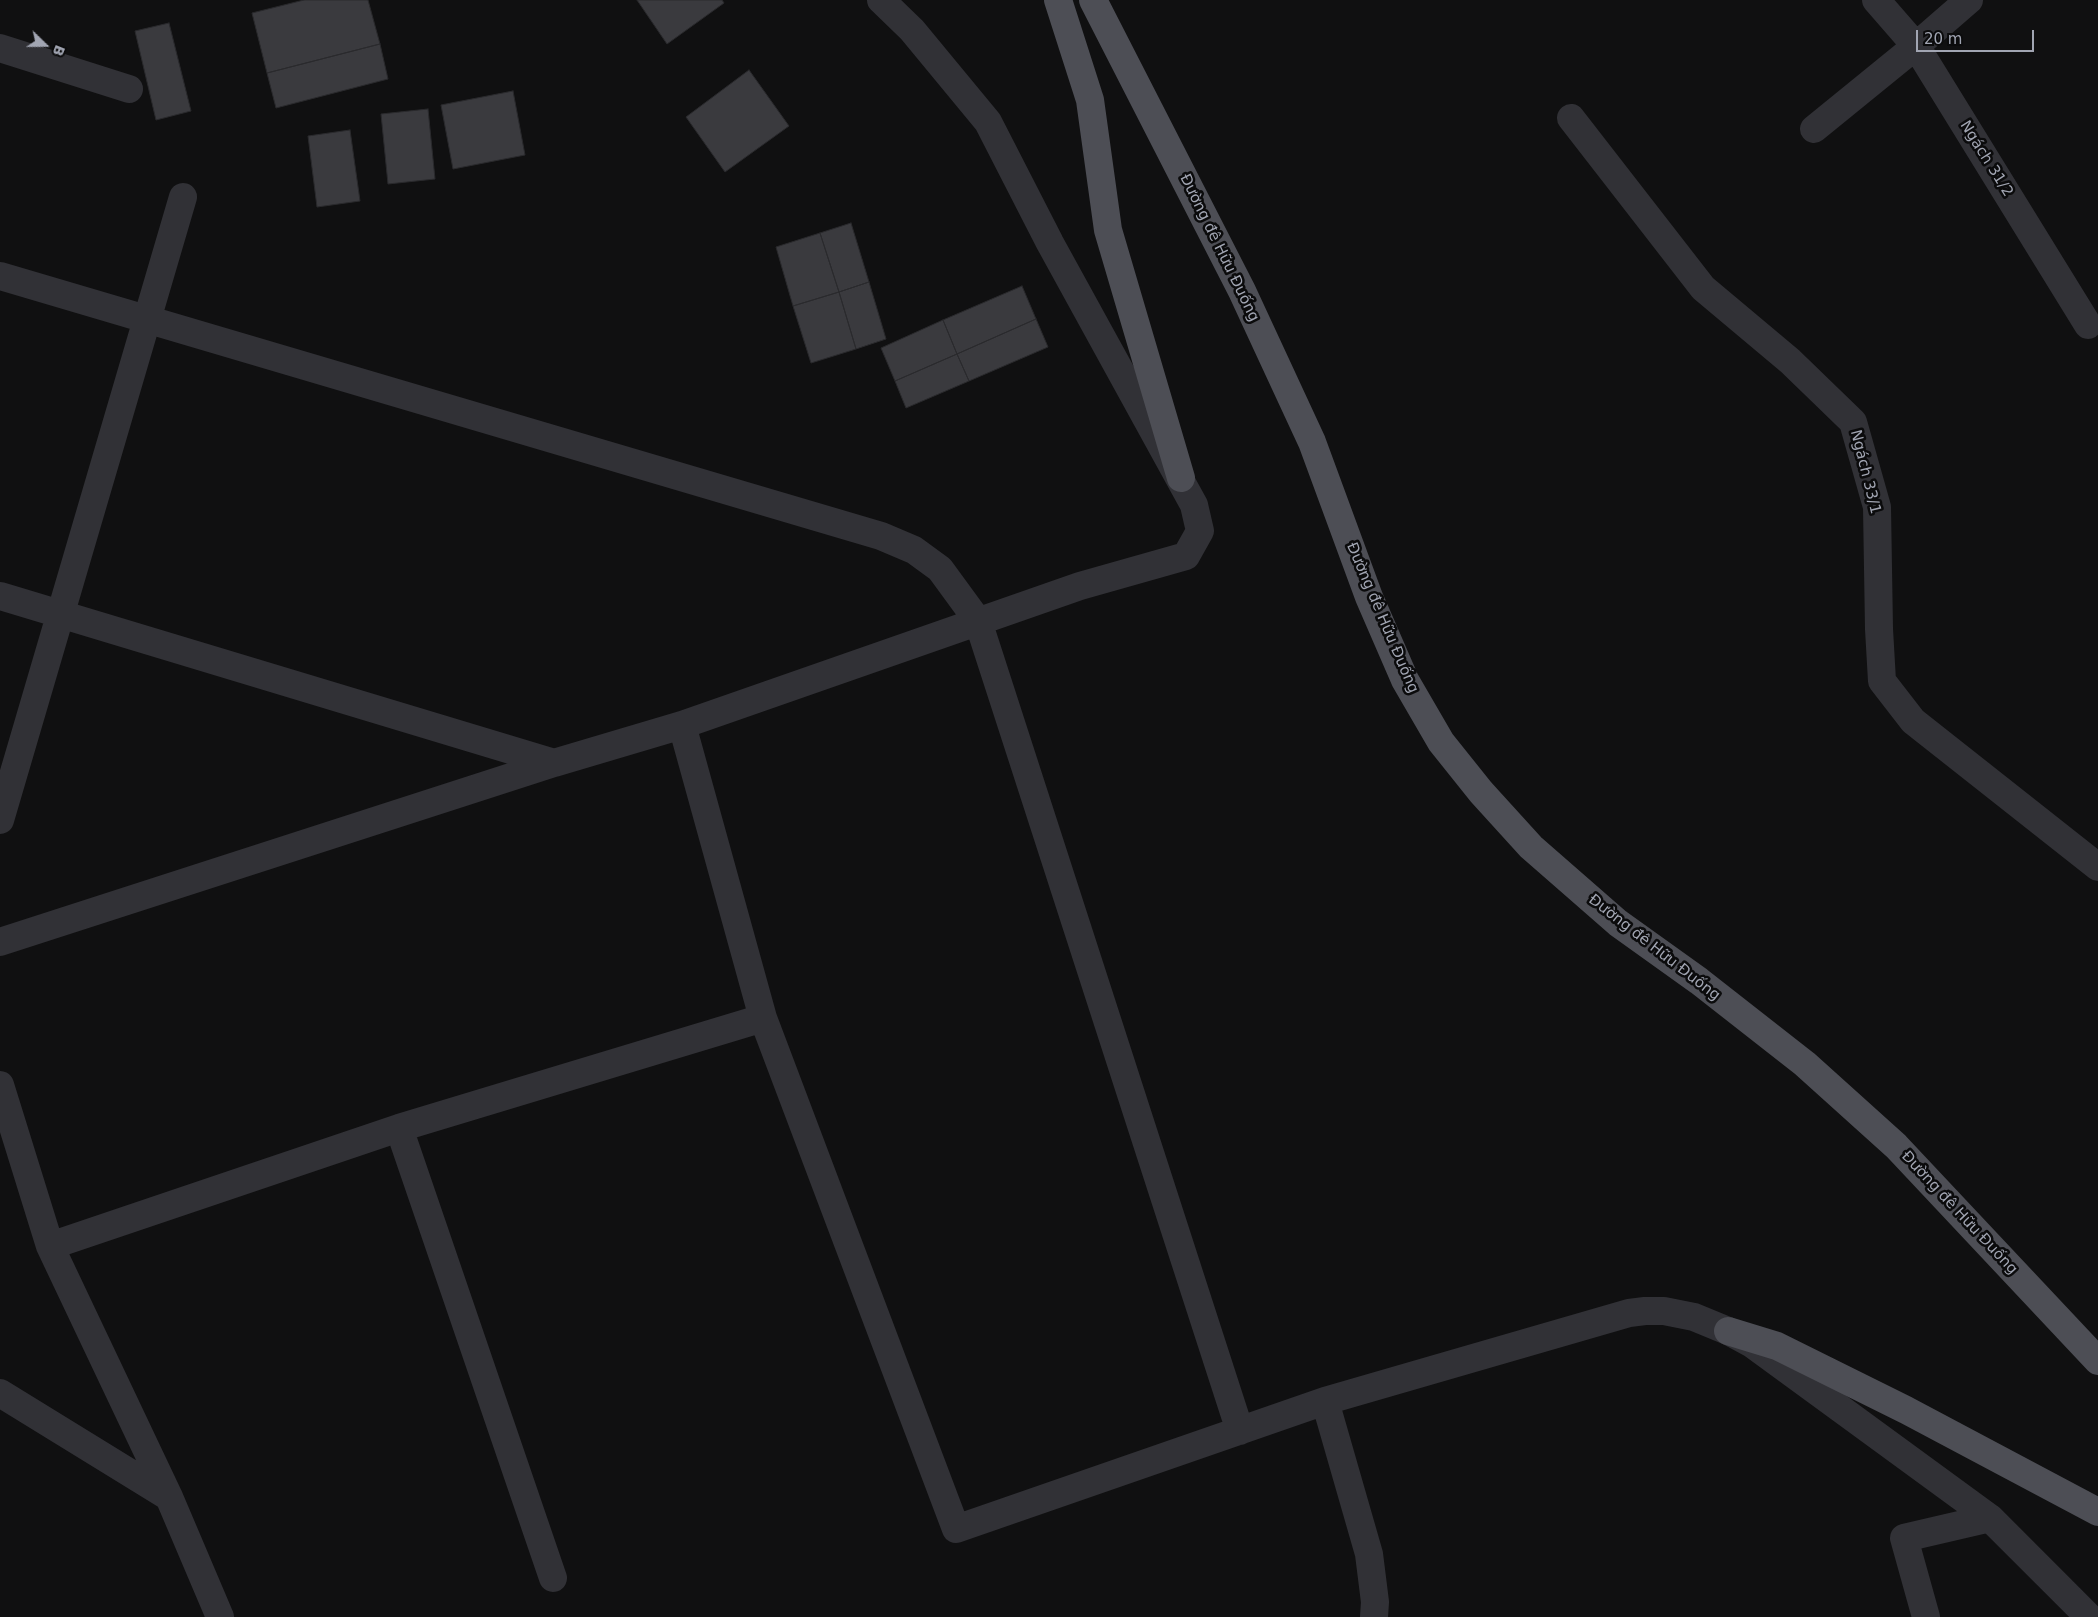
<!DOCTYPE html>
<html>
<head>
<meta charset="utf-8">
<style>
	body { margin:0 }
	#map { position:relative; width:2098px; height:1617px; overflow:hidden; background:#101011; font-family:"DejaVu Sans",sans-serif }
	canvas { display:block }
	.north { position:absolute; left:20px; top:20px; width:50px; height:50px; -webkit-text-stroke:4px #0b0b0c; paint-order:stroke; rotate:112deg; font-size:14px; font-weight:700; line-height:20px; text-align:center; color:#a1a5b2 }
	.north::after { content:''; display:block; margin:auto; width:18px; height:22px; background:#a1a5b2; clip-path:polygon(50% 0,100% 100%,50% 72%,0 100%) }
	.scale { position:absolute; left:1916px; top:30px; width:118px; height:22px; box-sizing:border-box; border:2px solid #a1a5b2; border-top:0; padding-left:6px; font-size:15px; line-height:18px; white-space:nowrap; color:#a1a5b2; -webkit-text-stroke:4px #0b0b0c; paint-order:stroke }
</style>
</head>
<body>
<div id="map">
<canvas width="2098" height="1617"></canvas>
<div class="north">B</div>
<div class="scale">20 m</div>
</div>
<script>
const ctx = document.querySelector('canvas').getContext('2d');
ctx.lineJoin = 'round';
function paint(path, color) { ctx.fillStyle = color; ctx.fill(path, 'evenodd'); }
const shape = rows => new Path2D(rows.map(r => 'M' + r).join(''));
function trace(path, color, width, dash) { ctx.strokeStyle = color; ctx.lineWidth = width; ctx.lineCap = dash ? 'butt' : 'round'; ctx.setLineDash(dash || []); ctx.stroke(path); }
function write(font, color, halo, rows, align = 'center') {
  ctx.font = font + ' "DejaVu Sans",sans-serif'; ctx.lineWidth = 5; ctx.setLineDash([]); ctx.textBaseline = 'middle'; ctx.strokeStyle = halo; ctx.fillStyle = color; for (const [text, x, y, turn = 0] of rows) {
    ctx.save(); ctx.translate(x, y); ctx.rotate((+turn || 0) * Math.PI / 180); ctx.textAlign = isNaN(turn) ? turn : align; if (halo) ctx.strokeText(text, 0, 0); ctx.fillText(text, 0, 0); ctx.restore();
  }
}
const building = shape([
	[304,0,368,0,380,44,267,73,252,13,304,0],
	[637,0,722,0,724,3,667,44,637,0],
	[169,23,191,111,156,120,135,31,169,23],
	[380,44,388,79,276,108,267,73,380,44],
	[749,70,789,126,725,172,686,117,749,70],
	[513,91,525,155,453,169,441,105,513,91],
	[428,109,435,179,388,184,381,114,428,109],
	[350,130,360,201,317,207,308,136,350,130],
	[851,223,869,282,839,292,820,233,851,223],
	[820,233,839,292,793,306,776,247,820,233],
	[869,282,886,339,856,349,839,292,869,282],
	[1022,286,1036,319,957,354,943,320,1022,286],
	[839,292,856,349,811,363,793,306,839,292],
	[1036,319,1048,347,969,381,957,354,1036,319],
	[943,320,957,354,895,381,881,348,943,320],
	[957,354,969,381,906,408,895,381,957,354]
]);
paint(building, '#3a3a3e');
trace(building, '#2a2a2d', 1);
trace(shape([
	[1876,0,1916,46,2088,325],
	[0,48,129,89],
	[1571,118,1703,288,1790,361,1853,422,1877,507,1879,629,1882,681,1913,721,2098,867],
	[1814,129,1916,46,1969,0],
	[0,276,881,536,914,550,940,569,978,621,1240,1431],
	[0,596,554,763],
	[682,725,763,1018,956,1529,1325,1401,1629,1313,1645,1311,1664,1311,1694,1317,1728,1331,1752,1344,1990,1518,2089,1617],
	[0,820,183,197],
	[0,942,554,763,682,725,1080,586,1186,556,1200,531,1194,505,1050,243,988,122,912,30,881,0],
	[0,1085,50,1246,169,1497,220,1617],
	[399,1128,553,1578],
	[50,1246,399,1128,763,1018],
	[0,1393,169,1497],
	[1325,1401,1369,1554,1375,1602,1374,1617],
	[1926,1617,1904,1538,1990,1518]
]), '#313136', 28);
trace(shape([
	[1058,0,1090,100,1108,230,1181,478],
	[1093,0,1242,291,1312,442,1369,597,1405,680,1441,742,1481,792,1531,847,1618,923,1699,981,1805,1064,1896,1146,2098,1361],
	[1728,1331,1777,1346,1906,1410,2098,1512]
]), '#4d4e55', 28);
write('15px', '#a1a5b2', '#0b0b0c', [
	["Ngách 31/2",1986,159,58],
	["Đường đê Hữu Đuống",1219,248,64],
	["Ngách 33/1",1865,472,76],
	["Đường đê Hữu Đuống",1382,618,67],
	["Đường đê Hữu Đuống",1654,948,38],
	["Đường đê Hữu Đuống",1959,1213,47]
]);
</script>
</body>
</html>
